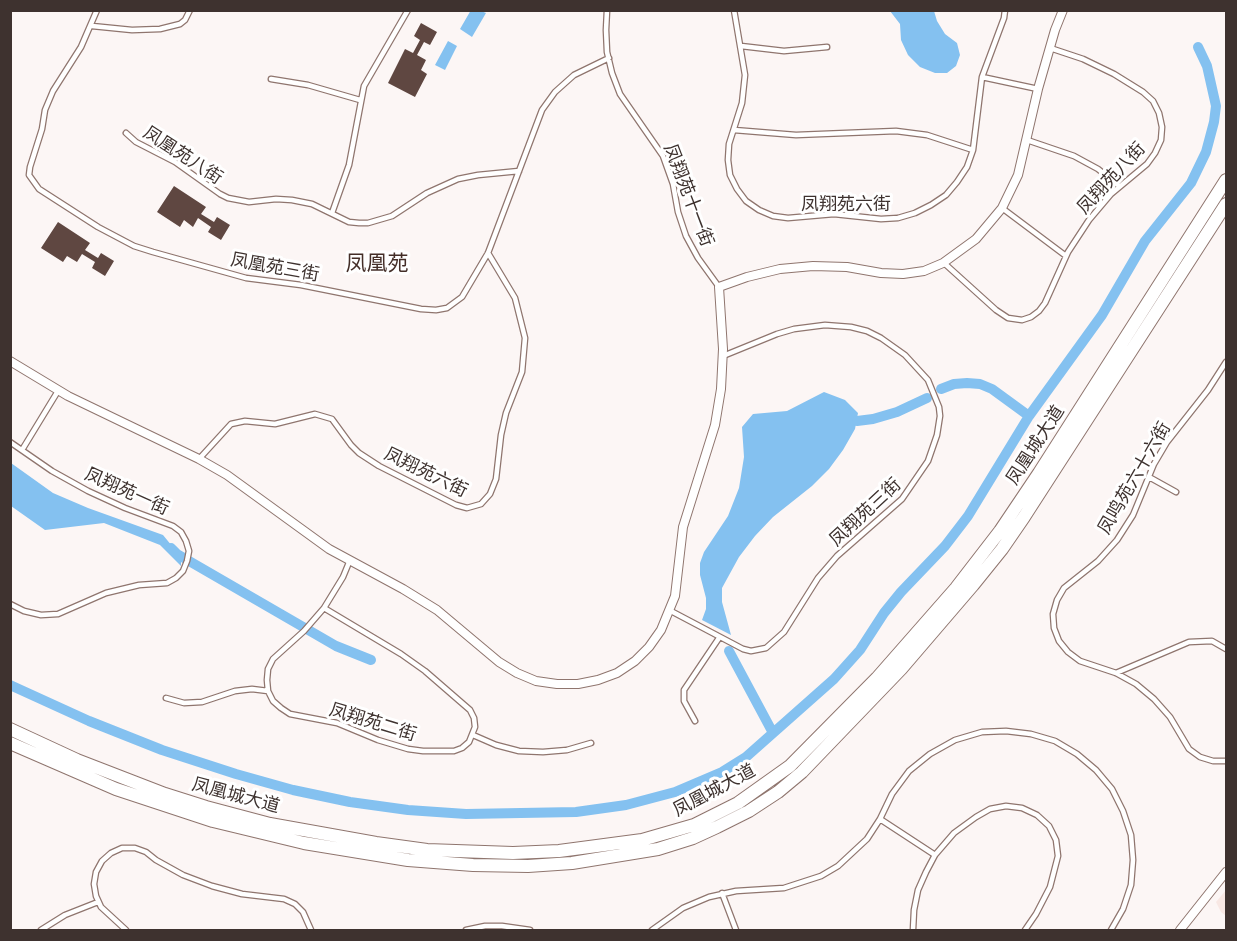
<!DOCTYPE html>
<html>
<head>
<meta charset="utf-8">
<style>
	body { margin:0 }
	#map { position:relative; width:1237px; height:941px; overflow:hidden; background:#fcf6f5; font-family:"Exo 2",sans-serif }
	canvas { display:block }
	.frame { position:absolute; inset:0; border:12px solid #3e322f; pointer-events:none }
</style>
</head>
<body>
<div id="map">
<canvas width="1237" height="941"></canvas>
<div class="frame"></div>
</div>
<script>
const ctx = document.querySelector('canvas').getContext('2d');
ctx.lineJoin = 'round';
function paint(path, color) { ctx.fillStyle = color; ctx.fill(path, 'evenodd'); }
const shape = rows => new Path2D(rows.map(r => 'M' + r).join(''));
function trace(path, color, width, dash) { ctx.strokeStyle = color; ctx.lineWidth = width; ctx.lineCap = dash ? 'butt' : 'round'; ctx.setLineDash(dash || []); ctx.stroke(path); }
function write(font, color, halo, rows, align = 'center') {
  ctx.font = font + ' "Exo 2","Noto Sans SC",sans-serif'; ctx.lineWidth = 6; ctx.setLineDash([]); ctx.textBaseline = 'middle'; ctx.strokeStyle = halo; ctx.fillStyle = color; for (const [text, x, y, turn = 0] of rows) {
    ctx.save(); ctx.translate(x, y); ctx.rotate((+turn || 0) * Math.PI / 180); ctx.textAlign = isNaN(turn) ? turn : align; if (halo) ctx.strokeText(text, 0, 0); ctx.fillText(text, 0, 0); ctx.restore();
  }
}
paint(shape([
	[1226,890,1226,916,1221,912,1216,902]
]), '#f8e8e4');
paint(shape([
	[471,10,481,11,486,13,472,37,460,29],
	[890,11,934,11,937,21,945,34,957,43,960,55,956,66,947,73,935,73,920,67,908,55,901,40,900,24],
	[448,41,457,46,445,70,435,65],
	[824,392,845,400,858,413,855,429,843,450,829,469,812,486,773,517,755,536,739,557,722,588,722,602,731,635,702,620,706,609,706,598,700,575,700,563,704,552,728,516,739,488,744,457,742,427,753,414,787,411],
	[11,463,53,493,88,508,163,535,181,557,181,566,160,545,104,523,45,530,11,506]
]), '#84c1f0');
trace(shape([
	[941,389,954,384,967,383,980,384,992,389,1029,416],
	[857,421,873,419,897,412,927,398],
	[171,548,177,554,336,646,371,660],
	[729,651,773,733],
	[10,685,89,721,162,750,236,774,293,790,350,802,408,810,466,814,576,812,626,805,675,792,722,772,746,757,834,679,860,650,884,613,901,592,945,546,968,516,1029,416,1102,315,1145,241,1191,183,1206,152,1214,122,1216,106,1207,66,1198,47]
]), '#84c1f0', 10);
paint(shape([
	[421,23,437,32,430,45,424,42,417,55,426,60,421,70,427,74,415,97,388,83,405,49,413,53,420,40,414,36],
	[174,186,206,207,201,214,214,222,217,217,230,225,221,240,208,232,211,227,198,218,193,227,184,220,180,227,157,212],
	[58,222,90,243,85,250,98,258,101,253,114,261,105,276,92,268,95,262,82,254,77,262,67,256,63,262,41,248]
]), '#5f4741');
const service = shape([
	[97,10,81,47,53,91,45,110,42,129,30,167,29,175,39,189,98,227,134,246,153,252,246,278,301,285,421,309,436,310,447,308,462,297,488,253,542,110,555,92,574,75,609,58],
	[607,10,606,30,607,52,612,73,620,94,663,156,673,184,678,212,686,236,698,258,719,287],
	[734,10,745,75,742,103,729,144,728,160,730,175,737,189,746,201,759,210,773,216,788,218,834,214,881,219,898,218,915,213,931,205,946,195,957,182,967,167,973,150,982,77,1004,18,1005,10],
	[92,26,132,30,160,29,180,24,185,20,190,10],
	[741,46,784,51,827,47],
	[982,77,1038,89],
	[271,79,308,85,360,100],
	[734,130,796,135,896,131,927,135,973,150],
	[126,133,136,142,175,162,220,194,228,198,249,202,276,199,292,200,312,204,349,222,359,223,368,223,392,216,427,193,458,179,478,175,519,171],
	[1027,140,1074,156,1098,169,1119,186],
	[1002,208,1066,256],
	[332,213,349,165,364,86,408,10],
	[944,263,996,310,1008,318,1022,320,1031,317,1039,311,1045,303,1068,252,1089,220,1111,194,1147,164,1155,153,1161,140,1162,127,1159,113,1153,101,1143,92,1114,74,1083,59,1050,48],
	[1226,362,1208,390,1167,442,1154,464,1133,515,1117,540,1098,561,1064,588,1057,600,1053,614,1054,628,1059,641,1068,652,1080,661,1116,673,1136,684,1154,699,1170,717,1189,749,1200,757,1213,761,1226,761],
	[10,442,52,471,88,491,125,508,173,526,181,532,186,541,189,551,187,561,183,571,176,578,167,583,139,585,106,593,58,614,41,615,24,611,10,604],
	[22,450,58,391],
	[199,459,231,424,245,421,275,424,315,414,332,419,351,445,359,453,379,466,456,505,467,508,481,504,490,494,496,479,501,435,506,413,522,372,525,338,515,298,488,253],
	[1149,477,1176,492],
	[324,608,401,654,425,671,470,710,474,718,475,727,469,742,462,748,454,751,423,751,408,749,378,740,337,723,290,714,281,708,273,701,268,691,267,680,268,669,273,659,304,631,324,608,343,577,350,560],
	[669,610,743,649,751,651,766,648,784,632,818,578,837,556,902,499,928,461,937,435,940,416,939,407,928,380,905,355,881,338,867,331,851,327,825,325,794,329,777,334,723,356],
	[1116,673,1189,642,1212,641,1226,649],
	[166,698,184,703,202,702,235,691,252,689,268,691],
	[695,721,684,701,684,690,719,638],
	[473,735,496,745,519,751,543,752,567,750,591,743],
	[880,819,935,855],
	[722,893,736,930],
	[41,930,65,915,98,902],
	[126,930,101,907,96,896,94,884,96,872,102,861,111,853,122,848,135,848,146,852,156,860,183,875,212,886,242,894,284,899,295,904,303,912,311,930],
	[466,930,485,926,502,926,530,930],
	[652,930,683,908,709,897,736,891,784,888,821,876,838,866,867,839,880,819,892,794,909,771,930,754,955,740,982,732,1006,731,1031,734,1055,741,1077,754,1096,770,1112,789,1123,811,1131,835,1133,860,1131,885,1123,909,1111,930],
	[913,930,914,910,918,890,926,872,935,855,954,833,976,817,990,809,1006,806,1022,808,1037,815,1049,826,1056,840,1058,856,1050,887,1036,914,1025,930]
]);
const minor = shape([
	[10,361,68,396,199,459,227,475,329,549,403,589,437,610,499,662,517,673,536,681,557,684,578,684,598,680,617,673,635,661,649,647,661,630,675,596,683,527,715,425,721,389,723,349,719,287,747,277,780,269,813,266,847,267,881,273,903,274,924,271,943,263,976,239,1002,208,1018,175,1038,89,1055,30,1063,10],
	[1180,930,1226,872]
]);
const secondary = shape([
	[10,729,77,760,165,794,206,807,270,824,376,843,427,850,513,853,559,851,642,840,694,825,738,803,790,766,877,678,956,588,1000,531,1039,473,1226,180],
	[10,743,116,789,213,821,304,843,408,860,473,865,528,866,572,863,658,849,693,838,717,827,749,811,778,792,802,772,901,669,973,585,1002,549,1024,517,1226,204]
]);
trace(service, '#8f756e', 7);
trace(minor, '#8f756e', 10);
trace(secondary, '#8f756e', 14);
trace(service, '#fff', 4.5);
trace(minor, '#fff', 8);
trace(secondary, '#fff', 12);
write('18px', '#3e322f', '#fff', [
	["凤凰苑八街",183,155,33],
	["凤翔苑八街",1111,178,-47],
	["凤翔苑十一街",689,195,69],
	["凤翔苑六街",846,204],
	["凤凰苑三街",275,267,10],
	["凤凰城大道",1035,445,-57],
	["凤翔苑六街",426,472,26],
	["凤鸣苑六十六街",1134,478,-60],
	["凤翔苑一街",127,491,24],
	["凤翔苑三街",865,512,-43],
	["凤翔苑二街",373,722,17],
	["凤凰城大道",714,790,-28],
	["凤凰城大道",236,795,15]
]);
write('21px', '#442e28', '#fff', [
	["凤凰苑",377,263]
]);
</script>
</body>
</html>
